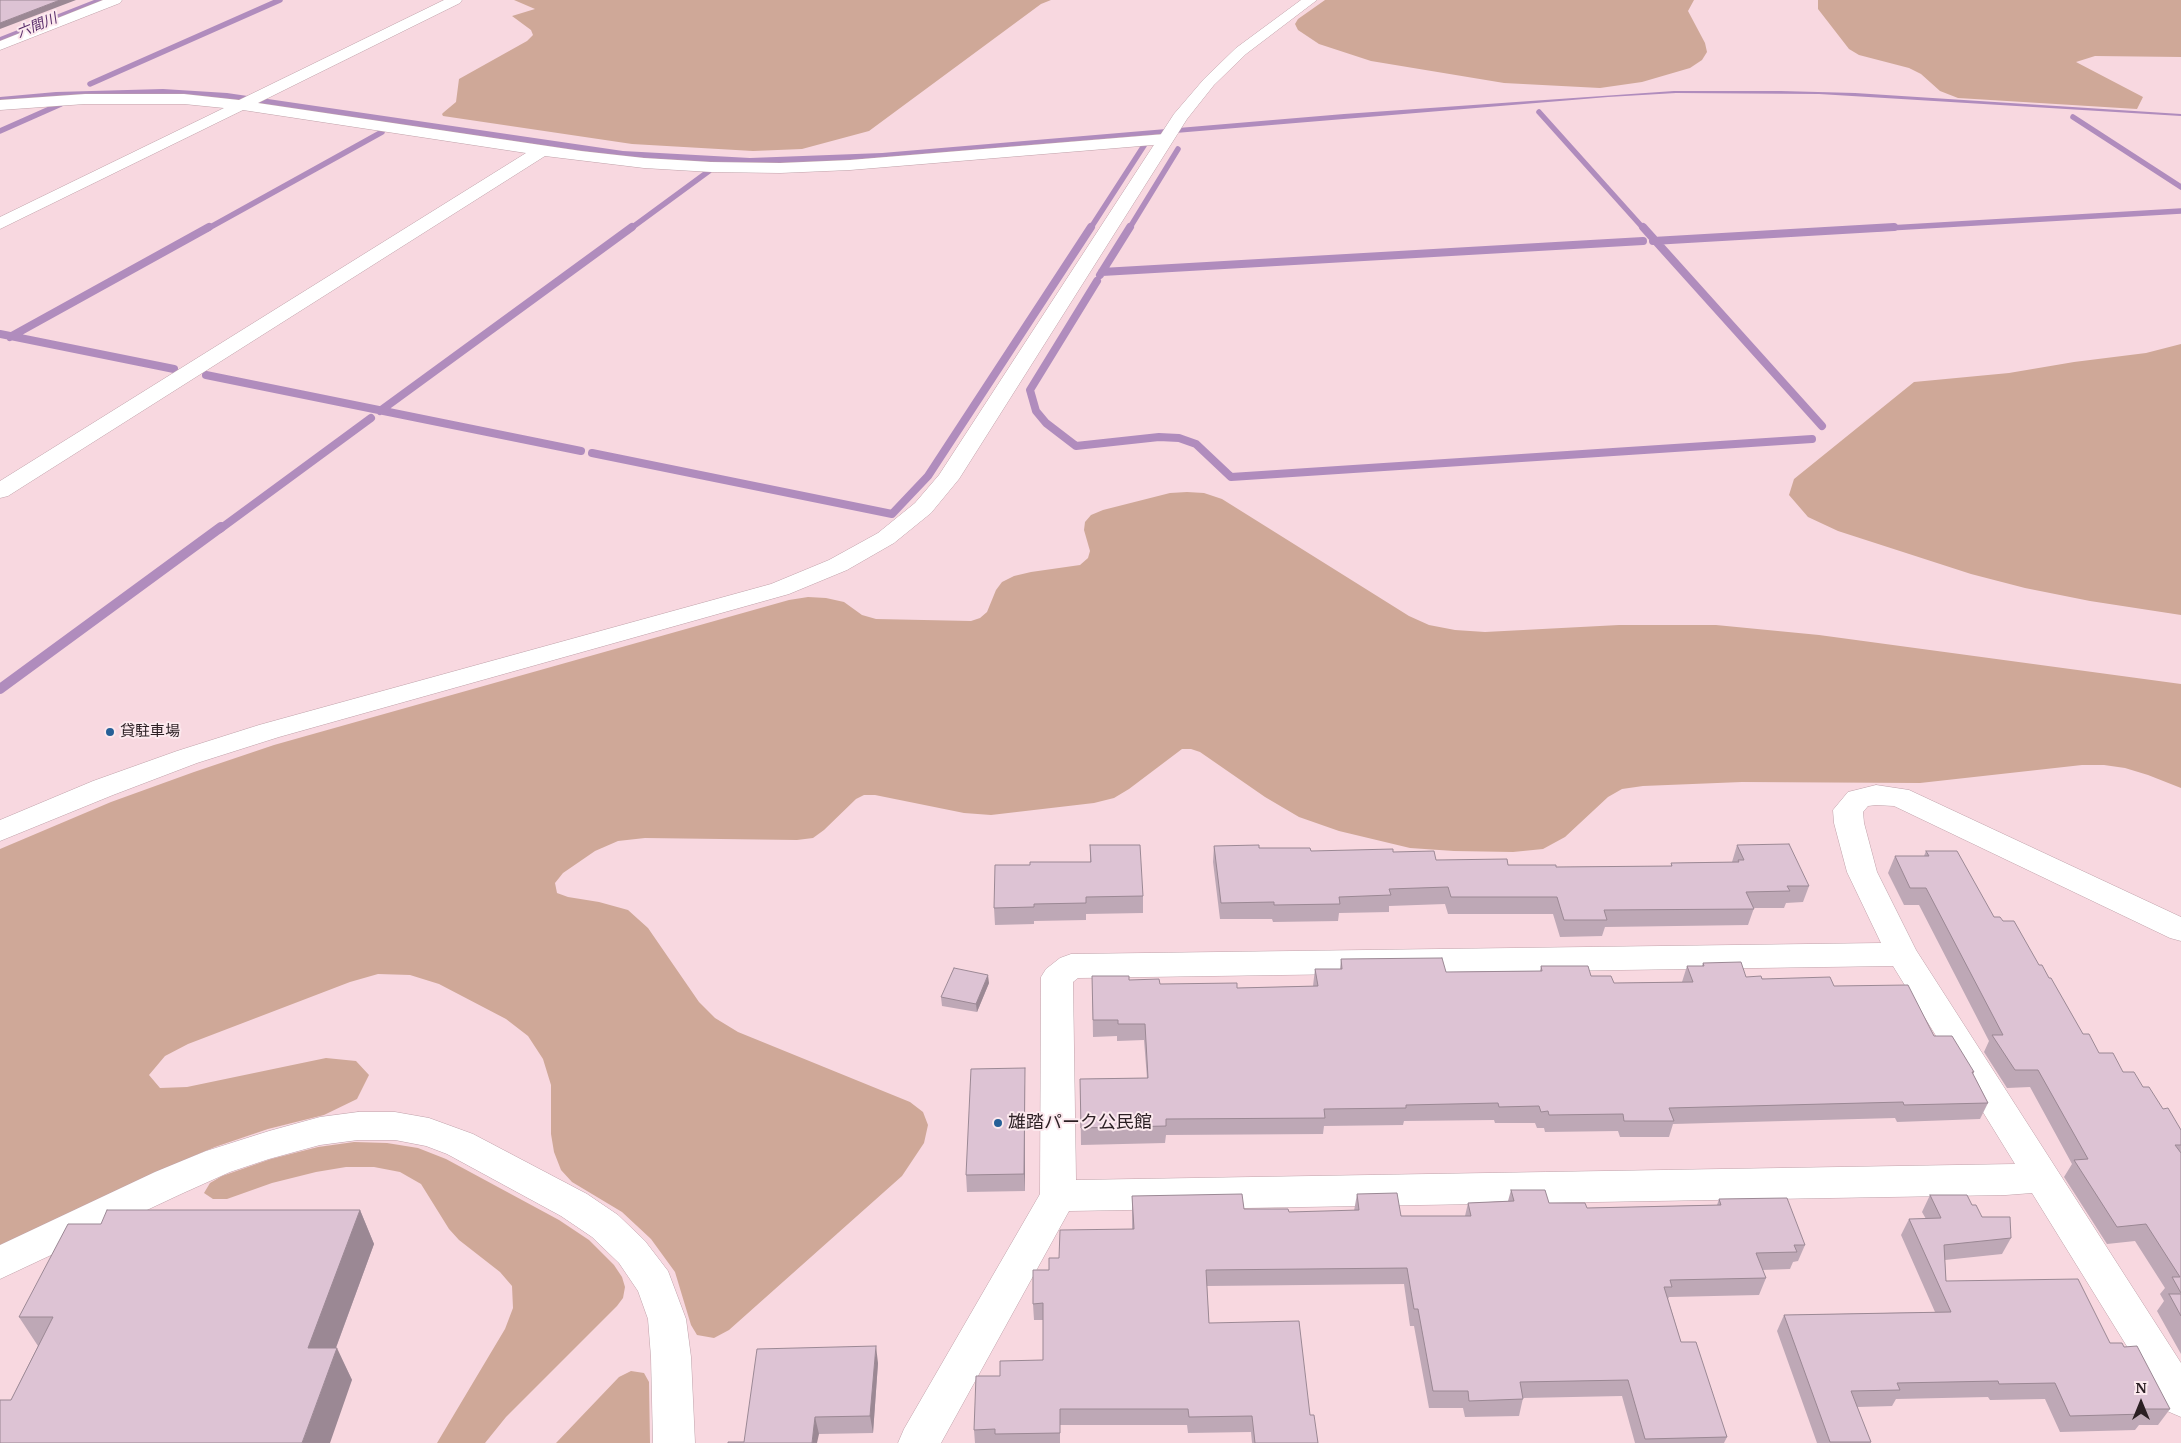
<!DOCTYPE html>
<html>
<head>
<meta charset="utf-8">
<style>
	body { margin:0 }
	#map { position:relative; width:2181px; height:1443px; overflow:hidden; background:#f8d8e0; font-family:Merriweather,serif }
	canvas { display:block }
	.north { position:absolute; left:2116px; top:1378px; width:50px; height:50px; -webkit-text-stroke:4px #fce9ee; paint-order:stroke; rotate:0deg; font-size:14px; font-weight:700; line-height:20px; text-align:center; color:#2b1f23 }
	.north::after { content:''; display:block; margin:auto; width:18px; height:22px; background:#2b1f23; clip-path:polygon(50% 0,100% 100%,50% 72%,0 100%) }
</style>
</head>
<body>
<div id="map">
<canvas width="2181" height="1443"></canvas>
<div class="north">N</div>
</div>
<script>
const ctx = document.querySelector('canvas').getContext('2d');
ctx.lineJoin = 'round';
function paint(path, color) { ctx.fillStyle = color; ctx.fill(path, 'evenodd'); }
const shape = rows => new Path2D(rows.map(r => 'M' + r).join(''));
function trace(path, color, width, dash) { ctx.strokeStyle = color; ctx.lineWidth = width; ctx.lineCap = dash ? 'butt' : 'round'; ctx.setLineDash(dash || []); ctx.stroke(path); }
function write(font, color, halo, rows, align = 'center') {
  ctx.font = font + ' Merriweather,"Noto Sans JP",serif'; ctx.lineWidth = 4; ctx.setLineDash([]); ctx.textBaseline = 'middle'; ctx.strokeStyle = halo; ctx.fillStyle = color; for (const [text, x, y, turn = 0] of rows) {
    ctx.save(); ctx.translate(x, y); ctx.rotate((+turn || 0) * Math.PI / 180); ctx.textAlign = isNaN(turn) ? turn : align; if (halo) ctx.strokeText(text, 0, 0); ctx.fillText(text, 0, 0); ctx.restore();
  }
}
paint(shape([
	[514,0,1051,0,1041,4,869,131,802,149,753,151,632,144,443,116,442,114,444,112,456,102,459,79,527,41,533,35,531,30,512,16,535,9],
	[1325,0,1694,0,1688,11,1705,43,1707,52,1702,60,1690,68,1642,82,1600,88,1504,83,1371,61,1319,44,1298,30,1295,24,1298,19],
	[1818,0,2181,0,2181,57,2095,56,2076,62,2143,97,2137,109,1958,98,1940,91,1921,74,1909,68,1859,55,1849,49,1818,9],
	[2181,344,2181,615,2090,601,2025,588,1971,574,1838,531,1808,517,1789,495,1794,479,1914,382,2009,373,2074,362,2146,353],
	[1187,492,1204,493,1222,499,1409,616,1429,625,1455,630,1485,632,1619,625,1716,625,1819,635,2181,684,2181,788,2148,775,2125,768,2104,765,2082,765,1920,783,1742,782,1643,786,1622,789,1608,797,1565,837,1543,849,1513,852,1454,851,1410,848,1339,831,1299,817,1265,797,1200,752,1191,749,1182,749,1129,789,1114,798,1094,803,991,815,964,813,875,795,864,795,856,799,824,830,813,838,797,840,645,838,618,841,595,851,563,873,555,883,557,893,568,897,599,902,628,910,648,928,699,1002,715,1018,738,1032,910,1102,923,1112,928,1125,924,1143,902,1176,729,1330,714,1338,697,1335,691,1325,675,1272,651,1239,622,1212,572,1182,561,1170,554,1152,551,1134,551,1085,543,1059,528,1036,506,1019,439,984,410,975,378,974,350,982,188,1044,165,1056,149,1075,160,1088,187,1087,326,1058,356,1061,369,1075,357,1099,324,1115,268,1129,215,1147,163,1169,0,1246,0,849,111,802,194,772,274,745,789,600,808,597,826,598,844,602,862,615,876,619,971,621,980,618,987,612,996,590,1002,582,1014,576,1031,572,1080,565,1088,558,1090,551,1084,530,1085,522,1091,515,1103,510,1170,493],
	[354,1142,387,1143,418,1148,446,1159,559,1220,589,1240,614,1265,622,1277,625,1287,623,1298,617,1306,506,1417,485,1443,437,1443,505,1329,513,1308,512,1286,500,1272,459,1240,449,1229,421,1184,400,1172,374,1167,346,1167,316,1172,272,1183,227,1199,213,1199,204,1193,210,1183,222,1176,271,1159,318,1147],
	[631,1371,644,1373,649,1382,650,1443,556,1443,619,1377]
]), '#cfa898');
paint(shape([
	[94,0,108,0,0,43,0,37],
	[163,89,227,93,623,151,750,158,882,153,1344,114,1674,91,1781,91,1855,93,2181,114,2181,116,1819,94,1676,93,1608,97,815,163,713,163,616,156,218,98,0,102,0,97,56,92]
]), '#b08cbd');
trace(shape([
	[90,84,280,0],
	[1539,112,1644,229],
	[2073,117,2181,187],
	[0,131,61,104],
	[207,229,382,132],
	[630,229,709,171],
	[1090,229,1145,144],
	[1129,229,1178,149],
	[1872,229,2181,211]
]), '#b08cbd', 5.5);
trace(shape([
	[1643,227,1822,426],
	[1653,241,1894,227],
	[1102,272,1643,241],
	[1100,275,1130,227],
	[1097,281,1030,390,1036,411,1046,423,1076,446,1159,437,1179,438,1196,444,1231,477,1812,439],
	[0,334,174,369],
	[10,337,209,227],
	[206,375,581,451],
	[380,411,632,227],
	[592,453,892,514,928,476,1091,227],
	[220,529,371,418]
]), '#b08cbd', 8);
trace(shape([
	[0,689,221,527]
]), '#b08cbd', 10);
const street = shape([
	[103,0,122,0,120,3,0,50,0,41,103,0],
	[444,0,462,0,460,3,258,103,581,151,644,158,711,162,780,163,850,160,1165,134,1171,136,1173,139,1171,142,1165,144,850,170,780,173,711,172,644,168,545,156,8,496,0,498,0,481,526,153,243,110,0,229,0,217,224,108,184,104,85,104,0,110,0,100,85,94,184,94,239,100,444,0],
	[1876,785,1909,790,2181,917,2181,941,2170,938,1894,806,1876,805,1868,806,1863,812,1864,823,1877,872,1916,950,2181,1363,2181,1417,2167,1411,2032,1193,2006,1195,1069,1211,941,1443,898,1443,904,1429,1040,1194,1041,977,1046,969,1060,958,1071,954,1881,943,1847,872,1834,823,1833,810,1848,792,1876,785],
	[1893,966,2015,1164,1076,1180,1073,982,1078,978,1893,966],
	[358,1112,395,1112,429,1118,473,1134,587,1194,618,1215,645,1241,668,1271,686,1319,691,1357,695,1443,653,1443,651,1357,648,1319,638,1291,619,1263,592,1237,561,1216,447,1154,426,1146,395,1140,358,1140,320,1145,269,1159,230,1172,181,1194,0,1279,0,1245,155,1172,206,1151,269,1131,320,1117,358,1112]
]);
const secondary = shape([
	[1301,0,1317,0,1246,54,1214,85,1187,119,959,479,931,513,894,543,847,570,789,594,279,737,197,763,113,795,0,841,0,820,93,781,177,751,259,725,771,584,829,560,878,533,915,503,939,475,1174,114,1204,79,1236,48,1301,0]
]);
trace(street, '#bfa1a9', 1);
trace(secondary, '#bfa1a9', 1);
paint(street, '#fff');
paint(secondary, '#fff');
paint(shape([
	[1090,845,1143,896,1143,913,1086,914,1086,920,1034,921,1034,924,995,925,994,908,1030,865,1090,862],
	[1737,845,1809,886,1803,902,1786,903,1784,908,1754,908,1748,925,1605,927,1602,936,1560,937,1553,914,1448,914,1445,904,1389,906,1389,912,1339,913,1338,921,1273,922,1272,919,1220,919,1213,862,1214,846,1311,851,1393,852,1436,860,1508,865,1556,867,1671,866,1671,863,1732,862],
	[1926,851,1994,917,2003,921,2039,965,2083,1034,2099,1053,2143,1087,2181,1130,2181,1354,2157,1311,2164,1301,2160,1294,2165,1288,2135,1241,2107,1244,2064,1177,2072,1164,2030,1087,2007,1088,1984,1052,1989,1041,1919,905,1904,905,1888,873,1895,856,1924,856],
	[1341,959,1446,972,1540,971,1541,966,1591,976,1614,983,1682,982,1687,966,1702,966,1703,963,1746,977,1834,986,1934,1036,1974,1072,1973,1074,1988,1103,1980,1119,1897,1122,1895,1118,1673,1124,1669,1137,1620,1137,1618,1131,1545,1132,1544,1128,1537,1128,1535,1123,1495,1123,1494,1120,1404,1121,1403,1125,1324,1126,1323,1134,1166,1135,1165,1143,1081,1145,1080,1079,1147,1078,1144,1040,1117,1041,1117,1036,1093,1037,1092,976,1129,980,1160,984,1237,988,1313,986,1315,969,1340,969],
	[989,983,977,1012,942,1006,941,997],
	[1025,1085,1025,1191,967,1192,966,1175],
	[1511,1190,1549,1203,1587,1208,1717,1205,1719,1199,1805,1245,1798,1261,1793,1262,1790,1269,1762,1270,1766,1278,1759,1295,1669,1297,1668,1299,1681,1342,1727,1437,1724,1443,1635,1443,1622,1396,1523,1398,1519,1416,1465,1417,1463,1408,1429,1408,1414,1326,1410,1326,1404,1284,1207,1286,1209,1323,1310,1415,1318,1443,1252,1443,1251,1432,1188,1433,1187,1425,1060,1425,1060,1443,975,1443,974,1430,1000,1376,1043,1360,1043,1320,1034,1320,1033,1304,1049,1270,1059,1258,1132,1229,1132,1196,1244,1209,1289,1212,1354,1211,1357,1194,1401,1216,1465,1216,1468,1203,1508,1201],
	[1930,1195,1972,1205,1982,1217,2011,1238,2002,1254,1945,1260,1946,1281,2110,1343,2124,1347,2170,1409,2158,1425,2139,1425,2135,1430,2060,1432,2045,1399,1990,1400,1988,1397,1896,1399,1892,1406,1857,1407,1871,1443,1817,1443,1777,1331,1784,1315,1935,1312,1901,1235,1909,1219,1926,1219,1922,1212],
	[360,1210,374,1244,336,1348,352,1380,11,1400,38,1346,19,1317,101,1224],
	[878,1363,873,1433,819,1434,744,1442]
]), '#bea8b6');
paint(shape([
	[60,0,76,0,0,29,0,23],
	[988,975,989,983,977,1012,976,1004],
	[1025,1068,1025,1191,1024,1174],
	[360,1210,374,1244,324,1380,308,1348],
	[876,1346,878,1363,873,1433,870,1416],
	[337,1348,352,1380,330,1443,302,1443],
	[815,1417,819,1434,817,1443,812,1443]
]), '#9b8894');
const building = shape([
	[0,0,60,0,0,23,0,0],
	[1789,844,1809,886,1787,886,1790,891,1746,892,1754,909,1604,910,1607,920,1564,920,1557,897,1451,897,1448,887,1389,889,1391,895,1339,897,1340,904,1274,905,1274,902,1221,903,1214,846,1259,845,1259,848,1310,848,1311,851,1393,849,1393,852,1434,851,1436,860,1507,859,1508,865,1556,865,1556,867,1672,866,1671,863,1739,862,1738,860,1744,860,1737,845,1789,844],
	[1090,845,1140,845,1143,896,1086,897,1086,903,1034,904,1034,907,994,908,995,865,1030,865,1030,862,1091,862,1090,845],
	[1926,851,1957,851,1994,917,2000,917,2003,921,2014,921,2039,965,2042,965,2049,978,2051,978,2083,1034,2089,1034,2099,1053,2113,1053,2123,1072,2134,1072,2143,1087,2149,1087,2163,1109,2168,1108,2181,1130,2181,1145,2175,1145,2181,1153,2181,1293,2172,1277,2180,1277,2146,1224,2117,1227,2074,1160,2088,1159,2038,1070,2015,1070,1992,1035,2003,1035,1926,888,1910,888,1895,856,1929,856,1926,851],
	[1442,958,1446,972,1542,971,1541,966,1588,966,1591,976,1611,976,1614,983,1693,982,1687,966,1704,966,1703,963,1741,962,1746,977,1761,976,1762,979,1830,977,1834,986,1908,985,1934,1036,1952,1036,1974,1072,1972,1072,1988,1103,1904,1105,1903,1102,1669,1108,1674,1121,1624,1121,1623,1114,1549,1115,1548,1111,1541,1112,1539,1106,1499,1107,1498,1103,1406,1105,1406,1108,1324,1109,1325,1118,1166,1119,1166,1126,1081,1128,1080,1079,1148,1078,1145,1024,1118,1024,1118,1020,1093,1020,1092,976,1129,976,1129,980,1159,979,1160,984,1237,983,1237,988,1318,986,1315,969,1342,969,1341,959,1442,958],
	[954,968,988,975,976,1004,941,997,954,968],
	[1025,1068,1024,1174,966,1175,971,1069,1025,1068],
	[1511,1190,1545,1190,1549,1203,1585,1203,1587,1208,1721,1205,1719,1199,1787,1198,1805,1245,1794,1245,1797,1252,1756,1253,1766,1278,1670,1280,1672,1287,1664,1287,1681,1342,1696,1342,1727,1437,1645,1439,1628,1380,1520,1382,1523,1399,1469,1401,1468,1391,1433,1391,1418,1309,1414,1309,1407,1268,1206,1270,1209,1323,1299,1321,1310,1415,1314,1415,1318,1443,1255,1443,1252,1416,1189,1417,1188,1409,1060,1409,1060,1433,995,1434,995,1429,974,1430,976,1376,1000,1376,1000,1361,1043,1360,1043,1303,1033,1304,1033,1270,1049,1270,1049,1258,1059,1258,1060,1230,1134,1229,1132,1196,1242,1194,1244,1209,1288,1209,1289,1212,1359,1210,1357,1194,1397,1193,1401,1216,1471,1216,1468,1203,1514,1201,1511,1190],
	[1930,1195,1967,1195,1972,1205,1976,1205,1982,1217,2010,1217,2011,1238,1944,1245,1946,1281,2078,1279,2110,1343,2122,1343,2124,1347,2137,1346,2170,1409,2143,1409,2146,1414,2070,1416,2055,1383,1999,1384,1998,1381,1897,1383,1900,1390,1851,1391,1871,1442,1830,1442,1784,1315,1951,1312,1909,1219,1941,1218,1930,1195],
	[107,1210,360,1210,308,1348,337,1348,302,1443,0,1443,0,1400,11,1400,53,1317,19,1317,68,1224,101,1224,107,1210],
	[2169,1294,2181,1294,2181,1316,2169,1294],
	[876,1346,870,1416,815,1417,812,1443,728,1443,728,1442,744,1442,757,1349,876,1346]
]);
paint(building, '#ddc3d4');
trace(building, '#9b8894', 1);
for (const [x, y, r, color] of [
	[110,732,5,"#266097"],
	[998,1123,5,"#266097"]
]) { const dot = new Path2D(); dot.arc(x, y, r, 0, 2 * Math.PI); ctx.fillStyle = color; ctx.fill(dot); trace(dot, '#fce9ee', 2); }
write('italic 14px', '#5b2f6c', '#fce9ee', [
	["六間川",37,26,-22]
]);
write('15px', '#2b1f23', '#fce9ee', [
	["貸駐車場",120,732]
], 'left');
write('18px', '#2b1f23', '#fce9ee', [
	["雄踏パーク公民館",1008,1123]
], 'left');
</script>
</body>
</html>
